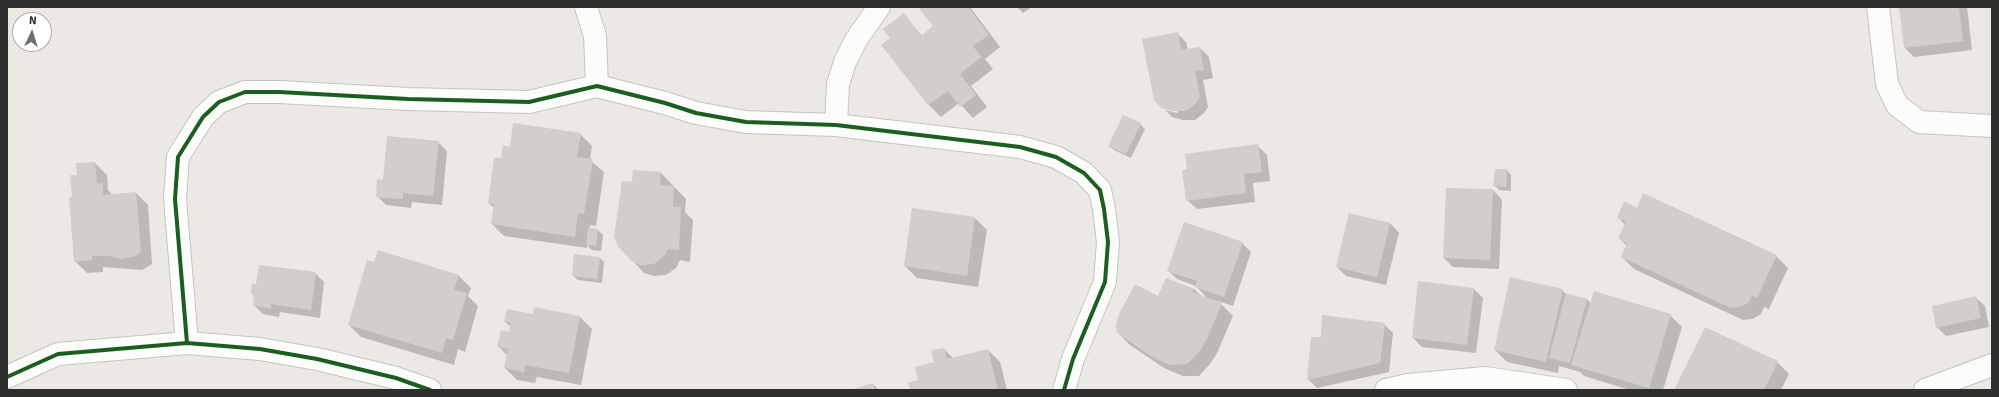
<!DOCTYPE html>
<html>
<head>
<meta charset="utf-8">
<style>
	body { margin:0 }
	#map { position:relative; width:1999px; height:397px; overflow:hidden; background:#ece8e4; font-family:Signika,sans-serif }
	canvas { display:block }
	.frame { position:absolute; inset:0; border:8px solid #2e2e2e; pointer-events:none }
	.north { position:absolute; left:12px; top:12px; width:40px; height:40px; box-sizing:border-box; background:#fff; border:1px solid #ababab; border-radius:50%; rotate:4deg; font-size:11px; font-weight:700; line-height:16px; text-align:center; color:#2e2e2e }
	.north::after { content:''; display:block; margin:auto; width:14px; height:18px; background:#706f6e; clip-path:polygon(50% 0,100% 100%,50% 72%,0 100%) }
</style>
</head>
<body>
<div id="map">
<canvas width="1999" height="397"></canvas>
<div class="frame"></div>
<div class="north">N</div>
</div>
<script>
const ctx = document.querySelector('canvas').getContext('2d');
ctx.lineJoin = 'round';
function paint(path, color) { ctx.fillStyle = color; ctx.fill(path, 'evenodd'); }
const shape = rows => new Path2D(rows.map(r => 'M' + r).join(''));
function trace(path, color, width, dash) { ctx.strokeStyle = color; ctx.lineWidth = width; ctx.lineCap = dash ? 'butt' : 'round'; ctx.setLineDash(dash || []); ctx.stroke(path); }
paint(shape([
	[920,7,970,7,1000,47,985,59,993,69,971,86,987,107,973,118,959,103,941,117,929,105,883,45,891,38,904,15,922,36,935,27],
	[1017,7,1032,7,1023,13],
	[1900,7,1967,7,1972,50,1914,57,1905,48],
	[1177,33,1186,42,1188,50,1200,48,1209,57,1213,78,1203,80,1208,107,1204,113,1195,120,1183,120,1172,117,1165,110,1177,113,1178,111,1162,107],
	[1140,124,1145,129,1131,158,1114,150,1109,146],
	[580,134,592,146,590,160,604,172,596,226,590,225,590,229,598,230,603,235,601,251,592,250,587,245,587,248,504,236,492,224,494,208,489,203,502,160,511,148],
	[438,142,447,151,442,205,412,202,411,208,386,205,377,196,384,181],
	[1258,146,1267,155,1270,181,1253,183,1255,202,1197,209,1187,200],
	[95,163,107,175,108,190,113,195,136,193,148,205,152,264,142,270,103,267,103,272,87,273,75,261,73,198,78,176],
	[1507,170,1511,175,1511,191,1499,190,1494,185],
	[661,173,686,199,685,212,693,220,690,262,680,260,676,268,666,275,654,276,644,273,632,260,633,183],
	[1493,190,1502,200,1499,269,1453,267,1444,258],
	[1349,214,1390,223,1399,233,1386,285,1346,276,1337,267],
	[1618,217,1776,256,1788,268,1769,309,1764,307,1761,314,1752,319,1743,320,1634,269,1622,257,1627,246,1619,238,1625,225],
	[975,218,987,230,978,287,917,278,905,266],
	[1242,243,1251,252,1233,306,1218,301,1233,316,1217,353,1210,364,1199,376,1183,376,1164,368,1130,345,1118,333,1158,297,1166,279,1194,289,1201,296,1208,299,1196,286,1177,279,1168,270],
	[600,258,604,262,602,283,578,280,573,276],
	[375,263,459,276,471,288,468,296,478,306,465,352,458,349,454,365,361,337,349,325],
	[315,273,324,282,320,318,280,312,279,317,263,314,254,305,255,297,252,294],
	[1474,289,1483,298,1476,353,1422,347,1413,338],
	[1562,290,1566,294,1587,299,1591,304,1670,315,1682,327,1663,390,1630,390,1584,376,1580,372,1559,366,1558,373,1507,362,1495,350],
	[1975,297,1985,306,1989,327,1946,336,1937,327],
	[534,315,580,317,592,329,581,385,537,377,535,383,517,380,505,368,508,356,499,347,510,333,511,327,505,322],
	[1384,324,1393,333,1389,372,1317,388,1308,379,1322,338],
	[944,349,953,358,988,350,1000,362,1007,390,911,390,935,363],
	[1777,362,1789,374,1781,390,1675,390],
	[873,384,879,390,852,390]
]), '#0003');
paint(shape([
	[918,7,968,7,989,35,973,46,981,57,960,74,976,95,960,107,948,91,928,105,881,45,890,38,883,29,904,13,921,36,933,26],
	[1899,7,1959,7,1963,41,1904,48],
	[1178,32,1181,50,1200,47,1204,70,1195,71,1200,97,1195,104,1186,111,1173,111,1161,108,1154,100,1142,39],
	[1123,115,1141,123,1126,154,1108,146],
	[513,123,581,133,577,157,593,159,584,214,578,213,575,237,491,224,494,204,488,203,494,158,501,158,503,145,510,147],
	[387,136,439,141,433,196,403,193,403,199,376,197,377,179,383,180],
	[1258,144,1262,172,1244,174,1246,193,1186,201,1182,170,1187,169,1185,154],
	[95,162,97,184,103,183,103,195,136,192,141,251,136,256,121,259,110,256,92,256,92,260,74,262,69,197,72,197,70,175,77,175,76,163],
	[1495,169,1507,169,1506,187,1493,186],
	[633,170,661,172,660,185,674,186,673,207,681,207,679,250,668,249,664,256,654,264,641,265,631,261,618,246,614,237,622,181,632,182],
	[1446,188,1493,189,1490,260,1443,258],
	[1643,193,1777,255,1757,298,1752,295,1749,302,1740,307,1731,308,1621,257,1627,243,1618,238,1626,221,1617,218,1624,201,1637,208],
	[912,208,975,217,967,276,904,266],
	[1349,213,1390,223,1377,277,1336,267],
	[1184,222,1243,242,1224,297,1195,287,1197,281,1167,271],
	[588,228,598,229,596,246,586,245],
	[378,250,459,275,454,290,467,293,453,340,446,338,442,353,348,325,367,260,374,262],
	[574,254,600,257,597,279,572,276],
	[259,265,316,272,311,310,271,304,271,309,253,305,254,295,251,294,252,283,256,284],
	[1510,277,1563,289,1546,362,1494,350],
	[1166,278,1194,289,1192,292,1222,303,1206,341,1199,352,1187,364,1170,365,1151,356,1117,333,1116,325,1118,316,1135,284,1158,296],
	[1418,281,1474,288,1467,345,1412,338],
	[1594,291,1671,314,1649,388,1571,365],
	[1566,293,1587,299,1570,363,1549,358],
	[1976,296,1981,318,1936,328,1932,306],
	[534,307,580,316,569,373,525,365,524,372,504,368,508,349,497,347,501,330,509,332,511,323,504,322,507,309,533,314],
	[1322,315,1385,323,1380,363,1307,380,1311,337,1321,337],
	[1705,327,1778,361,1764,390,1674,390],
	[944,348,947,359,988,349,998,390,910,390,908,383,918,380,915,367,934,362,931,350],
	[873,383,875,390,850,390]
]), '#d1cecb');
const street = shape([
	[586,7,595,36,597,86],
	[1878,7,1887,84,1897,105,1919,122,1992,126],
	[836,125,838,84,845,62,856,40,879,7],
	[187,343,175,199,178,157,203,117,219,102,245,92,279,92,408,99,529,102,597,86,665,103,696,113,746,122,836,125,1020,147,1056,157,1084,173,1100,190,1104,209,1108,242,1105,282,1073,359,1064,390],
	[7,377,58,354,187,343,260,349,317,359,396,378,430,390],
	[1386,390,1408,385,1485,378,1566,390],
	[1925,390,1992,365]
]);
trace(street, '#c5c4c5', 24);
trace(street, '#fcfcfb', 22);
trace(shape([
	[187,343,175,199,178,157,203,117,219,102,245,92,279,92,408,99,529,102,597,86,665,103,696,113,746,122,836,125,1020,147,1056,157,1084,173,1100,190,1104,209,1108,242,1105,282,1073,359,1064,390],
	[7,377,58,354,187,343,260,349,317,359,396,378,430,390]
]), '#1b5e20', 4);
</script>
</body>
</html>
